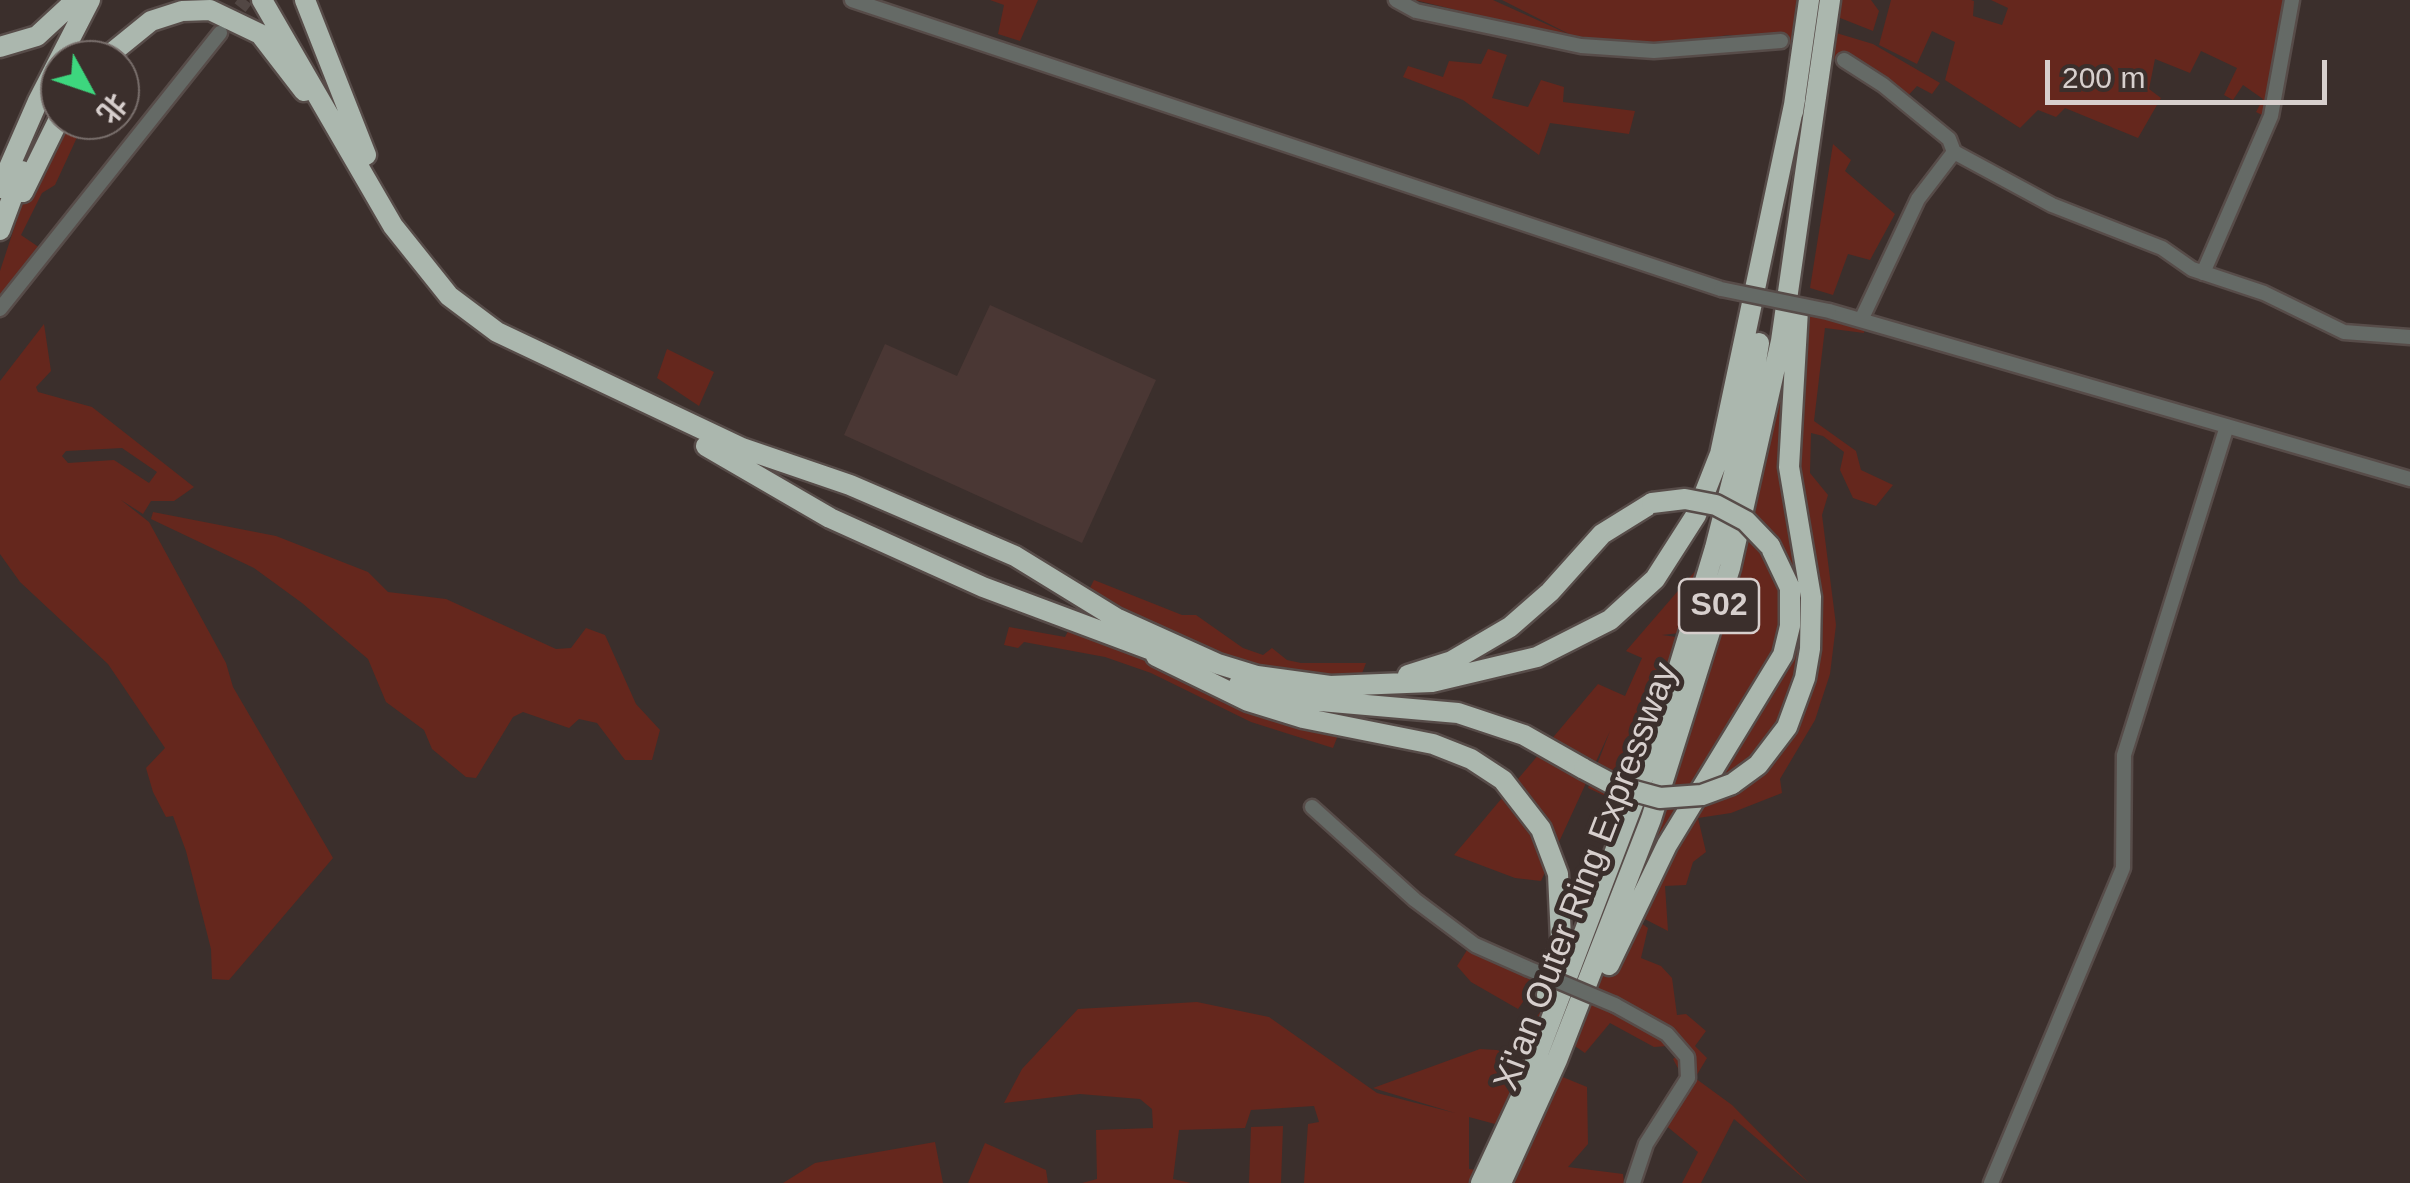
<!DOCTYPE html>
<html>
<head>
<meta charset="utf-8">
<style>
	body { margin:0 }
	#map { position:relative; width:2410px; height:1183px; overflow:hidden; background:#3b2f2c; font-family:Arial,"Noto Sans SC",sans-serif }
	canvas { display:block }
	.north { position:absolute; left:40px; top:40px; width:100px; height:100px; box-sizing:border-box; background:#3b2f2c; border:2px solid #796f6c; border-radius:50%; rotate:130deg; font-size:28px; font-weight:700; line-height:40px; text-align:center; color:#d7cfcd }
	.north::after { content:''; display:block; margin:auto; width:35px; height:45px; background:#3dd77e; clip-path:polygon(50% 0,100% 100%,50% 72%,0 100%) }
	.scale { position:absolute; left:2045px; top:60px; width:282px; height:45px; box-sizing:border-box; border:5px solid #d7cfcd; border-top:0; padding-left:12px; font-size:30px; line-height:35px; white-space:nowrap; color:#d7cfcd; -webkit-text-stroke:8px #3b2f2c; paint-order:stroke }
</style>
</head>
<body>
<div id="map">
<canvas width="2410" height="1183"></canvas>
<div class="north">北</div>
<div class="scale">200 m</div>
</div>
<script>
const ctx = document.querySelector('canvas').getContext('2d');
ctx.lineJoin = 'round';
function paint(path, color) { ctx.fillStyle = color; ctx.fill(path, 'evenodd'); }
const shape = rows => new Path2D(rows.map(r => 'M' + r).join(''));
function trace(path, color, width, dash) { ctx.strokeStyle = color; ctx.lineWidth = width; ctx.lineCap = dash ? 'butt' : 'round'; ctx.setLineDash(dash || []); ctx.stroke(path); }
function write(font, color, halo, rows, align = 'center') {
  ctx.font = font + ' Arial,sans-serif'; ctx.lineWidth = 10; ctx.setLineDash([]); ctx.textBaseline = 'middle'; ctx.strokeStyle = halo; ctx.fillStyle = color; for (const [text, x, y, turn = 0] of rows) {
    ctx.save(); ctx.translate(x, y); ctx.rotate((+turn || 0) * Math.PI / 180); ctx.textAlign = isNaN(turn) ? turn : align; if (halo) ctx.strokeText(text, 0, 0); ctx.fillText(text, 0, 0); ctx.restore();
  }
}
paint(shape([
	[990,305,1156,380,1082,543,844,435,885,344,957,376]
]), '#4a3734');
paint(shape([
	[990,0,1038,0,1020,41,998,34,1004,5],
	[1415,0,1493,0,1577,38,1502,0,1871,0,1879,11,1873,31,1830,14,1823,29,1873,44,1940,83,1932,94,1917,86,1903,101,1869,72,1796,45,1728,35,1653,47,1587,42],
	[1891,0,1971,0,1974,1,1973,16,2002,25,2008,8,1991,0,2293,0,2272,120,2256,112,2263,99,2243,85,2233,100,2224,95,2237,68,2201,51,2190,73,2155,59,2149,89,2161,98,2138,138,2065,108,2056,117,2038,110,2020,128,1945,80,1955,42,1932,31,1917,64,1879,45],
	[1488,49,1507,55,1492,98,1528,107,1541,80,1564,87,1563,102,1635,111,1629,134,1550,123,1539,155,1463,100,1403,77,1408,66,1443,77,1449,61,1481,64],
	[61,120,85,120,55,185,42,193,21,235,43,250,0,301,0,271,21,207],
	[1833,144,1851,160,1845,171,1895,214,1870,260,1848,254,1833,295,1810,288],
	[1817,299,1867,316,1864,333,1825,328,1814,421,1856,451,1861,470,1893,485,1876,506,1853,498,1840,470,1844,452,1823,436,1811,433,1810,473,1828,495,1822,515,1836,625,1830,674,1815,720,1780,779,1782,793,1731,813,1698,818,1706,852,1693,862,1686,885,1665,886,1668,931,1600,896,1640,812,1588,788,1610,731,1541,881,1515,878,1454,855,1598,684,1625,696,1642,658,1626,651,1709,555,1680,633,1662,635,1684,638],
	[44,324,51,371,36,387,38,392,92,407,194,487,174,501,151,501,143,514,121,500,149,522,226,663,233,687,333,858,229,980,212,979,211,949,186,851,173,816,166,817,153,792,146,768,165,748,108,664,20,582,0,554,0,381],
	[122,448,157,472,149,483,114,460,68,463,62,456,66,451],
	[667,349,714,372,699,406,657,378],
	[153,512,276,536,368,572,388,592,446,599,556,649,571,648,586,628,605,635,636,704,660,730,652,760,625,760,597,723,579,719,569,728,523,712,513,717,476,778,466,777,432,749,424,730,386,702,368,659,302,603,254,568,151,519],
	[1094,580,1182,615,1196,615,1243,648,1263,655,1272,648,1287,660,1301,663,1366,663,1333,748,1251,722,1151,673,1105,657,1024,642,1018,648,1004,645,1009,627,1065,637],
	[1635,919,1648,928,1641,958,1661,966,1672,978,1677,1015,1686,1014,1706,1031,1695,1046,1707,1058,1695,1078,1732,1105,1809,1183,1734,1119,1701,1183,1682,1183,1698,1152,1664,1124,1686,1083,1673,1059,1678,1055,1668,1046,1654,1047,1610,1023,1585,1053,1535,1019,1559,986,1581,1001],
	[1469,947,1514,972,1522,965,1541,976,1518,1009,1471,982,1457,966],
	[1197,1002,1269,1017,1377,1093,1455,1113,1373,1088,1480,1049,1497,1050,1587,1087,1588,1144,1568,1167,1623,1174,1624,1183,1304,1183,1308,1124,1319,1122,1314,1106,1251,1110,1245,1128,1179,1130,1173,1179,1191,1183,1082,1183,1097,1179,1096,1130,1153,1128,1152,1109,1140,1099,1080,1094,1004,1103,1022,1069,1078,1009],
	[1469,1117,1495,1124,1498,1173,1469,1169],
	[1283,1126,1281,1183,1249,1183,1251,1127],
	[935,1142,943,1183,783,1183,815,1163],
	[985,1143,1046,1170,1048,1183,968,1183]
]), '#65271d');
trace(shape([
	[227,24,246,0]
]), '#524744', 14, [14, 7]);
const minor = shape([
	[852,0,1721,289],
	[1396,0,1416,11,1581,46,1654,51,1781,41],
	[1844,60,1883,85,1949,139,1954,152,2052,205,2162,248,2192,269,2264,293,2344,332,2410,337],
	[2203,273,2271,116,2292,0],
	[0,309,220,33],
	[1829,311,2410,479],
	[1862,318,1918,199,1954,152],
	[1312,807,1415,900,1475,945,1527,968],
	[1615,1005,1667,1034,1687,1057,1688,1078,1646,1144,1633,1183],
	[1991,1183,2123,868,2124,755,2227,426]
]);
const highway = shape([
	[262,0,393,226,449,296,497,332,742,448,850,485,1015,556,1116,618,1218,664,1257,676,1330,686,1432,682,1537,657,1610,620,1655,579,1696,515,1720,454,1795,100],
	[305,0,366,155],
	[0,47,37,36,76,0],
	[103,60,151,21,182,11,210,10,260,34,304,91],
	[1793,112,1809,0],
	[0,188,38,101,90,0],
	[23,192,60,117],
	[0,230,22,171],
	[706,446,830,518,983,587,1170,657],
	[1156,656,1248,701,1303,718,1433,744,1471,759,1503,780,1541,829,1558,874,1561,939,1547,995],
	[1408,675,1452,661,1510,627,1550,592,1602,534,1652,503],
	[1239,684,1309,700,1458,713,1524,735,1584,769],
	[1732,784,1758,765,1787,727,1805,678,1810,649,1811,597,1789,467,1798,310],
	[1609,965,1667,845,1783,655,1790,626,1790,588,1770,546],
	[1481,1183,1523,1093,1655,746,1715,548,1744,434,1759,343],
	[1501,1183,1557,1060,1651,819,1730,568,1781,341,1830,0]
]);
trace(minor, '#574c49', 19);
trace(highway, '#574c49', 25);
trace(minor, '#656a66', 14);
trace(highway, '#abb7ae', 20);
const minorBridge = shape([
	[1721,289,1829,311],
	[1527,968,1615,1005]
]);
const highwayBridge = shape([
	[1652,503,1685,499,1716,505,1746,521,1770,546],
	[1584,769,1616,786,1660,798,1702,795,1732,784]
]);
trace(minorBridge, '#574c49', 19, []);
trace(highwayBridge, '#574c49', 25, []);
trace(minorBridge, '#656a66', 14);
trace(highwayBridge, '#abb7ae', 20);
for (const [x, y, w] of [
	[1719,606,80]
]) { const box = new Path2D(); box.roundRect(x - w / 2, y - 27, w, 54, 8); ctx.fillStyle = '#3b2f2c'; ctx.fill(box); trace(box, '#d7cfcd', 2.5); }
write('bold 32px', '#d7cfcd', null, [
	["S02",1719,606]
]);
write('35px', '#d7cfcd', '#3b2f2c', [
	["Xi'an Outer Ring Expressway",1587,877,-69]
]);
</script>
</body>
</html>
